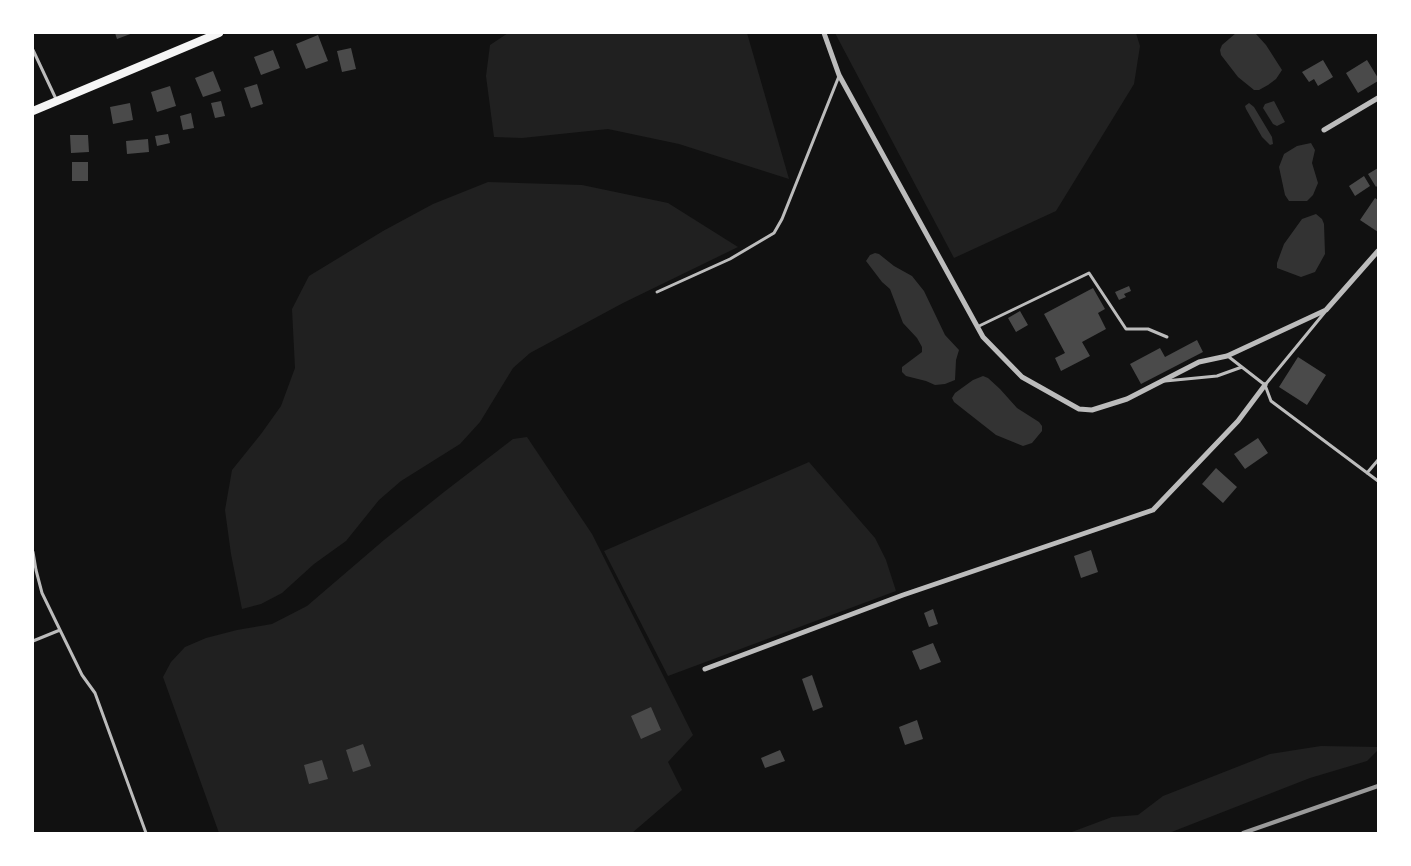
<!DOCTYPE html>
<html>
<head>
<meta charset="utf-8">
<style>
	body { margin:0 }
	#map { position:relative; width:1411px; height:866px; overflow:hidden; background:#111; font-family:Barlow,sans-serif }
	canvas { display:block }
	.frame { position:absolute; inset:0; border:34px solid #fff; pointer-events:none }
</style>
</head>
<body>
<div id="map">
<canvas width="1411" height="866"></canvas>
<div class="frame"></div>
</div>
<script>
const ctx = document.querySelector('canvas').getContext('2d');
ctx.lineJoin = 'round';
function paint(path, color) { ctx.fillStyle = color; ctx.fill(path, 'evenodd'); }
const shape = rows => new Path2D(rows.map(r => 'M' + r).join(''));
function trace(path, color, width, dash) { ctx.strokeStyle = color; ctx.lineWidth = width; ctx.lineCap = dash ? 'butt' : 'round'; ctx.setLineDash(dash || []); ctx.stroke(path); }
paint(shape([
	[508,33,747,33,789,179,679,144,608,129,522,138,494,137,486,76,490,45],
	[835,33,1136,33,1140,46,1134,84,1056,211,954,258],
	[488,182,582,185,668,203,738,247,623,303,530,353,513,368,480,422,460,444,401,481,379,500,346,541,314,564,282,593,261,604,242,609,231,554,225,510,232,470,261,434,281,406,295,368,292,309,309,276,383,231,433,204],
	[527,437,592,534,693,735,668,762,682,790,632,833,219,833,163,677,171,662,185,647,206,638,237,630,272,624,307,606,384,540,444,492,513,439],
	[809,462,875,538,886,560,896,591,668,676,604,551],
	[1321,746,1378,747,1378,750,1367,761,1310,778,1169,833,1069,833,1112,817,1138,815,1163,796,1270,754]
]), '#202020');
paint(shape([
	[1236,33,1252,33,1256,34,1266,45,1282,70,1276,79,1268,85,1259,90,1254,90,1238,77,1221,55,1220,50,1222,45],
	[1274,101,1285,122,1277,126,1273,124,1263,108,1265,104],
	[1249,103,1254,107,1272,137,1273,144,1270,145,1262,137,1246,109,1245,106],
	[1311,143,1315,150,1312,163,1318,183,1313,195,1307,201,1289,201,1285,195,1279,167,1284,154,1297,146],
	[1316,214,1322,219,1324,224,1325,254,1315,272,1301,277,1277,268,1277,263,1284,244,1302,219],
	[875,253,879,254,894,266,912,276,924,291,945,335,959,350,956,360,955,380,945,384,935,385,926,381,906,376,902,372,902,367,922,352,922,347,917,338,903,323,890,289,882,282,866,261,870,255],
	[983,376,988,378,1000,389,1017,408,1039,422,1042,426,1042,431,1032,443,1023,446,996,435,954,402,952,398,955,393,973,380]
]), '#333');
paint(shape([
	[115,33,133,33,117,39],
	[318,35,328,61,306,69,296,44],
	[351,48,356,69,342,72,337,51],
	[273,50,280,68,261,75,254,57],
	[1323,60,1333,77,1318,86,1314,79,1309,82,1302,72],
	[1367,60,1378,78,1378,81,1358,93,1346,73],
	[213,71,221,91,203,97,195,78],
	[257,84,263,104,251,108,244,88],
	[170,86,176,106,157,112,151,92],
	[221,101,225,116,215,118,211,103],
	[130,103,133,120,113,124,110,107],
	[191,113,194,128,183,130,180,116],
	[168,134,170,143,157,146,155,136],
	[70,135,88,135,89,152,71,153],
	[148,139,149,152,127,154,126,141],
	[72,162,88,162,88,181,72,181],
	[1378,168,1378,185,1376,187,1368,174],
	[1364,176,1370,186,1355,196,1349,186],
	[1375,198,1378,200,1378,232,1360,220],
	[1129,286,1131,291,1124,294,1126,297,1119,300,1115,292],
	[1093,288,1105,309,1098,313,1106,329,1082,342,1090,356,1061,371,1055,358,1065,353,1044,314],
	[1020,311,1028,325,1016,332,1008,318],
	[1197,340,1203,352,1141,384,1130,364,1160,348,1165,357],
	[1298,357,1326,375,1307,405,1279,387],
	[1258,438,1268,453,1245,469,1234,454],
	[1216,468,1237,487,1223,503,1202,484],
	[1091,550,1098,572,1081,578,1074,556],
	[933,609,938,624,929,627,924,613],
	[933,643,941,662,920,670,912,651],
	[812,675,823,707,813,711,802,679],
	[651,707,661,730,641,739,631,716],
	[917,720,923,739,905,745,899,727],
	[363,744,371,766,353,772,346,750],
	[780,750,785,761,765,768,761,758],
	[322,760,328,779,309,784,304,765]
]), '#4a4a4a');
trace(shape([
	[33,50,56,99],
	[657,292,730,259,774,233,782,219,839,76],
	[1325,312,1265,385,1271,401,1378,481],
	[977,327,1089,273,1126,329,1148,329,1167,337],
	[1229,357,1265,385],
	[1165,381,1217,376,1242,367],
	[1367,473,1378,460],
	[33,552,36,570,42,593,60,630,33,641],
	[60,630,82,675,95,693,146,833]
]), '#bcbcbc', 3);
trace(shape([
	[824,33,839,75,983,337,1022,377,1079,409,1092,410,1127,399,1199,362,1227,356,1326,310,1378,251],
	[1324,130,1378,98],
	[705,669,903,595,1153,510,1238,421,1265,385]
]), '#bcbcbc', 5);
trace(shape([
	[33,111,219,33]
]), '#f5f5f5', 8);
trace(shape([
	[1243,833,1378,786]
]), '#9a9a9a', 4);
</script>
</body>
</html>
